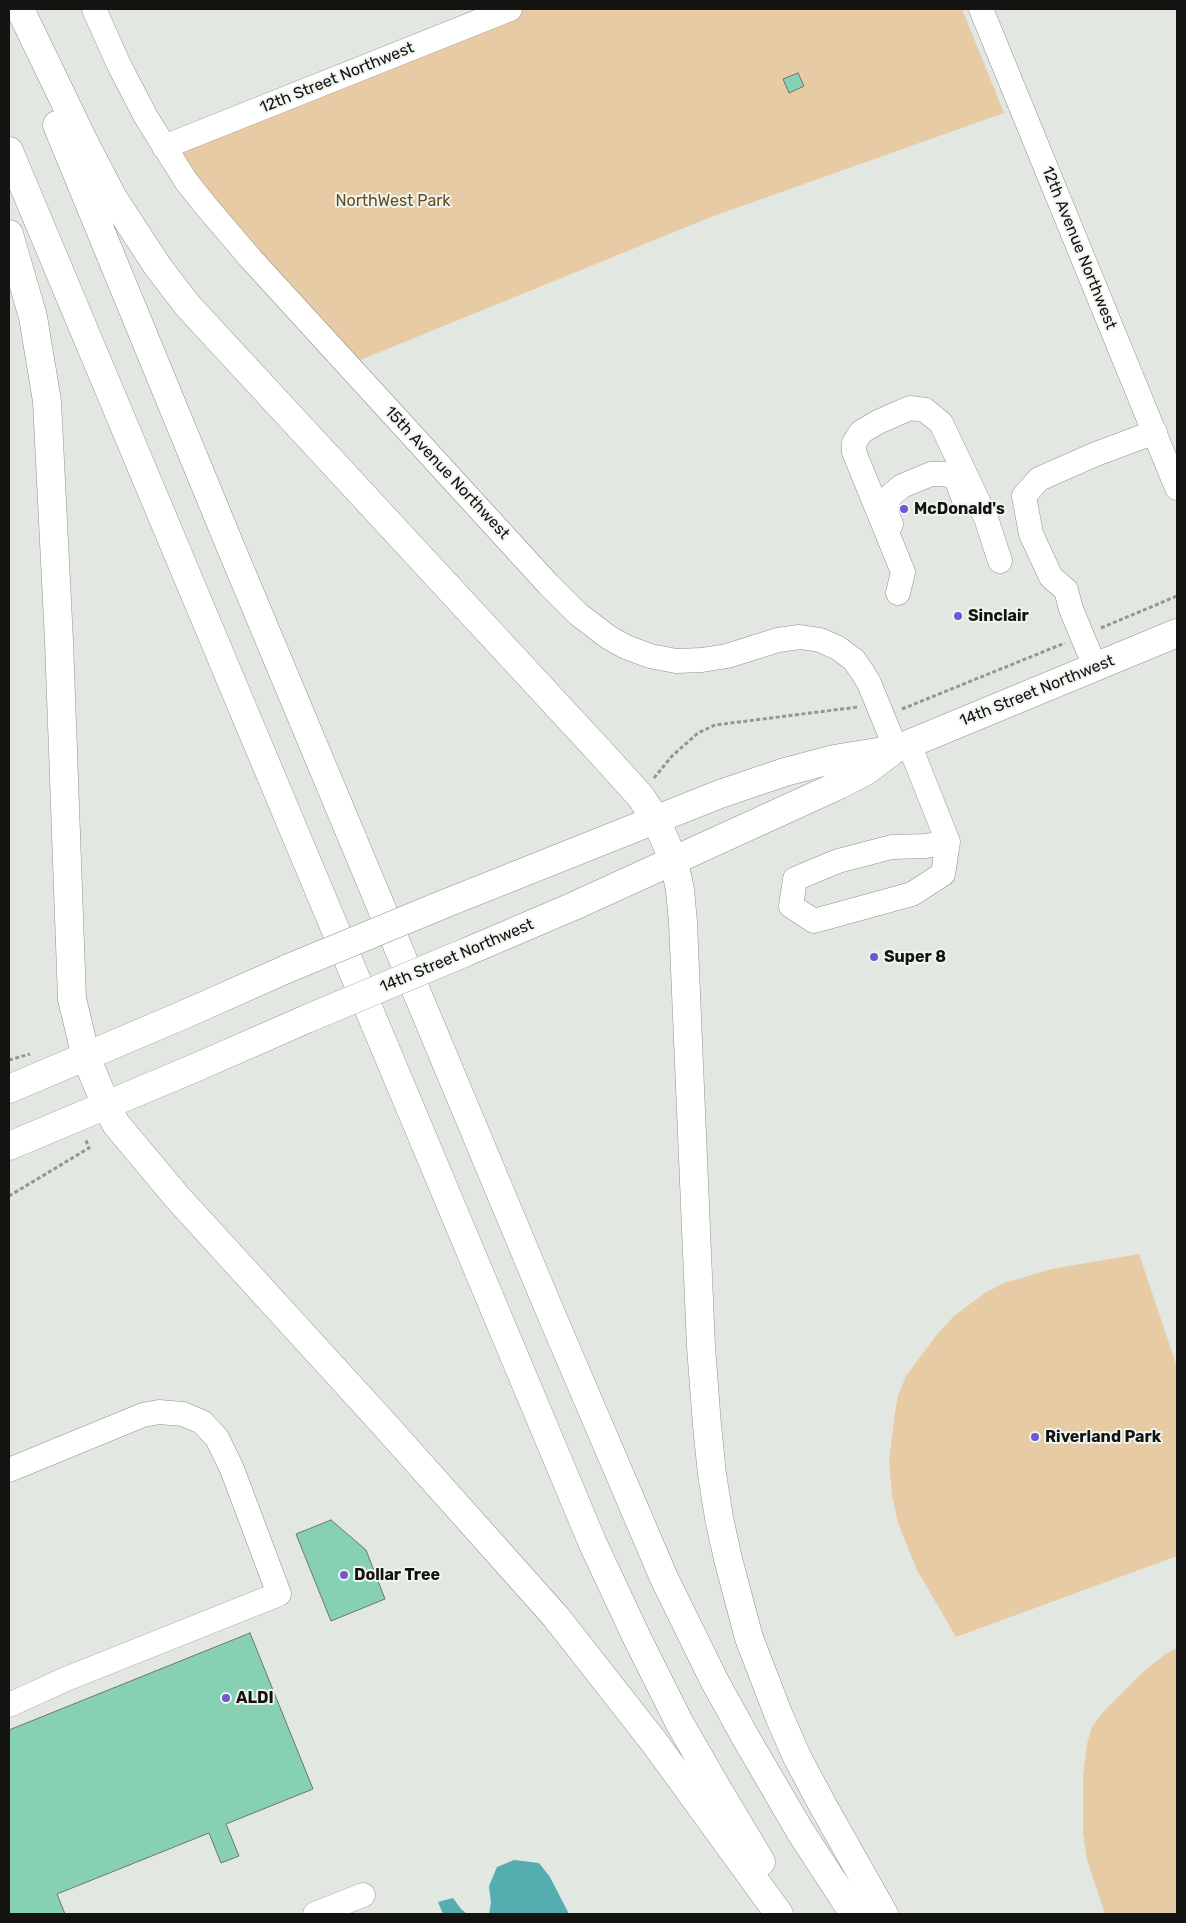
<!DOCTYPE html>
<html>
<head>
<meta charset="utf-8">
<style>
	body { margin:0 }
	#map { position:relative; width:1186px; height:1923px; overflow:hidden; background:#e3e7e1; font-family:Rubik,sans-serif }
	canvas { display:block }
	.frame { position:absolute; inset:0; border:10px solid #131412; pointer-events:none }
</style>
</head>
<body>
<div id="map">
<canvas width="1186" height="1923"></canvas>
<div class="frame"></div>
</div>
<script>
const ctx = document.querySelector('canvas').getContext('2d');
ctx.lineJoin = 'round';
function paint(path, color) { ctx.fillStyle = color; ctx.fill(path, 'evenodd'); }
const shape = rows => new Path2D(rows.map(r => 'M' + r).join(''));
function trace(path, color, width, dash) { ctx.strokeStyle = color; ctx.lineWidth = width; ctx.lineCap = dash ? 'butt' : 'round'; ctx.setLineDash(dash || []); ctx.stroke(path); }
function write(font, color, halo, rows, align = 'center') {
  ctx.font = font + ' Rubik,sans-serif'; ctx.lineWidth = 4; ctx.setLineDash([]); ctx.textBaseline = 'middle'; ctx.strokeStyle = halo; ctx.fillStyle = color; for (const [text, x, y, turn = 0] of rows) {
    ctx.save(); ctx.translate(x, y); ctx.rotate((+turn || 0) * Math.PI / 180); ctx.textAlign = isNaN(turn) ? turn : align; if (halo) ctx.strokeText(text, 0, 0); ctx.fillText(text, 0, 0); ctx.restore();
  }
}
paint(shape([
	[510,9,962,9,1004,113,711,217,348,365,164,147],
	[1139,1254,1177,1367,1177,1556,956,1637,917,1570,898,1523,892,1495,889,1461,895,1413,898,1396,906,1376,935,1337,954,1316,985,1293,1004,1283,1052,1269],
	[1177,1648,1177,1914,1105,1914,1087,1860,1083,1833,1083,1775,1087,1744,1092,1727,1103,1712,1141,1674,1164,1655]
]), '#e7cba4');
paint(shape([
	[514,1860,539,1863,550,1877,569,1914,489,1914,491,1903,489,1886,497,1867],
	[453,1898,461,1909,467,1914,443,1914,438,1902]
]), '#54aeaf');
const building = shape([
	[798,73,804,86,789,93,783,79,798,73],
	[331,1520,366,1550,385,1599,331,1621,296,1534,331,1520],
	[250,1633,313,1789,226,1824,239,1856,221,1863,209,1833,57,1894,65,1914,9,1914,9,1730,250,1633]
]);
paint(building, '#87d1b3');
trace(building, '#6e7472', 1);
const minor = shape([
	[94,9,119,65,146,117,186,181,205,205,251,259,548,584,578,614,608,637,626,647,650,656,676,661,702,660,727,656,778,640,800,637,820,640,838,648,854,660,861,670,869,683,896,749],
	[981,9,1177,488],
	[164,147,510,9],
	[891,524,885,510,890,496,902,486,931,474,945,474,956,478,964,500],
	[898,593,903,572,854,452,854,443,861,432,878,422,910,408,925,410,941,423,986,518,1000,561],
	[1095,667,1071,609,1066,590,1051,577,1031,534,1024,496,1039,479,1096,454,1155,432],
	[909,744,948,842,943,874,912,894,814,921,791,906,795,879,838,861,892,847,926,846,948,842],
	[9,1470,143,1415,159,1412,183,1414,202,1422,217,1438,232,1469,279,1594,66,1679,9,1705],
	[315,1914,363,1895]
]);
const major = shape([
	[444,904,720,794,785,772,834,759,896,749,909,744,1177,633],
	[464,953,574,906,839,785,866,771,890,753],
	[9,1089,183,1015,289,968],
	[9,1146,197,1067,309,1018]
]);
const highway = shape([
	[20,9,85,144,113,198,158,267,188,306,604,756,641,797,656,820,674,861,680,890,683,922,701,1347,707,1425,712,1474,719,1518,728,1559,749,1638,779,1716,797,1757,822,1804,884,1914],
	[57,125,229,543,552,1316,664,1578,714,1680,747,1740,800,1831,854,1914],
	[9,151,593,1544,637,1638,679,1722,714,1783,761,1862],
	[9,234,33,317,47,401,59,641,72,999,86,1057,106,1105,116,1124,177,1197,384,1424,556,1617,654,1742,779,1914]
]);
trace(minor, '#8e928d', 25);
trace(major, '#8e928d', 29);
trace(highway, '#8e928d', 29);
trace(shape([
	[1101,628,1177,596],
	[902,709,1065,643],
	[654,778,672,756,698,733,715,725,858,707],
	[9,1060,30,1054],
	[9,1196,89,1148,85,1138]
]), '#949692', 3, [4, 2.5]);
trace(minor, '#fff', 24);
trace(major, '#fff', 28);
trace(highway, '#fff', 28);
const majorBridge = shape([
	[289,968,444,904],
	[309,1018,464,953]
]);
trace(majorBridge, '#8e928d', 29, []);
trace(majorBridge, '#fff', 28);
for (const [x, y, r, color] of [
	[904,509,5,"#6e57d1"],
	[958,616,5,"#6e57d1"],
	[874,957,5,"#6e57d1"],
	[1035,1437,5,"#6e57d1"],
	[344,1575,5,"#6e57d1"],
	[226,1698,5,"#6e57d1"]
]) { const dot = new Path2D(); dot.arc(x, y, r, 0, 2 * Math.PI); ctx.fillStyle = color; ctx.fill(dot); trace(dot, '#f0f5ef', 2); }
write('16px', '#131412', '#f0f5ef', [
	["12th Street Northwest",337,78,-22],
	["12th Avenue Northwest",1079,248,68],
	["15th Avenue Northwest",447,473,47],
	["14th Street Northwest",1037,691,-22],
	["14th Street Northwest",457,956,-23]
]);
write('16px', '#664b20', '#f0f5ef', [
	["NorthWest Park",393,201]
]);
write('bold 16px', '#131412', '#f0f5ef', [
	["McDonald's",914,509],
	["Sinclair",968,616],
	["Super 8",884,957],
	["Riverland Park",1045,1437],
	["Dollar Tree",354,1575],
	["ALDI",236,1698]
], 'left');
</script>
</body>
</html>
